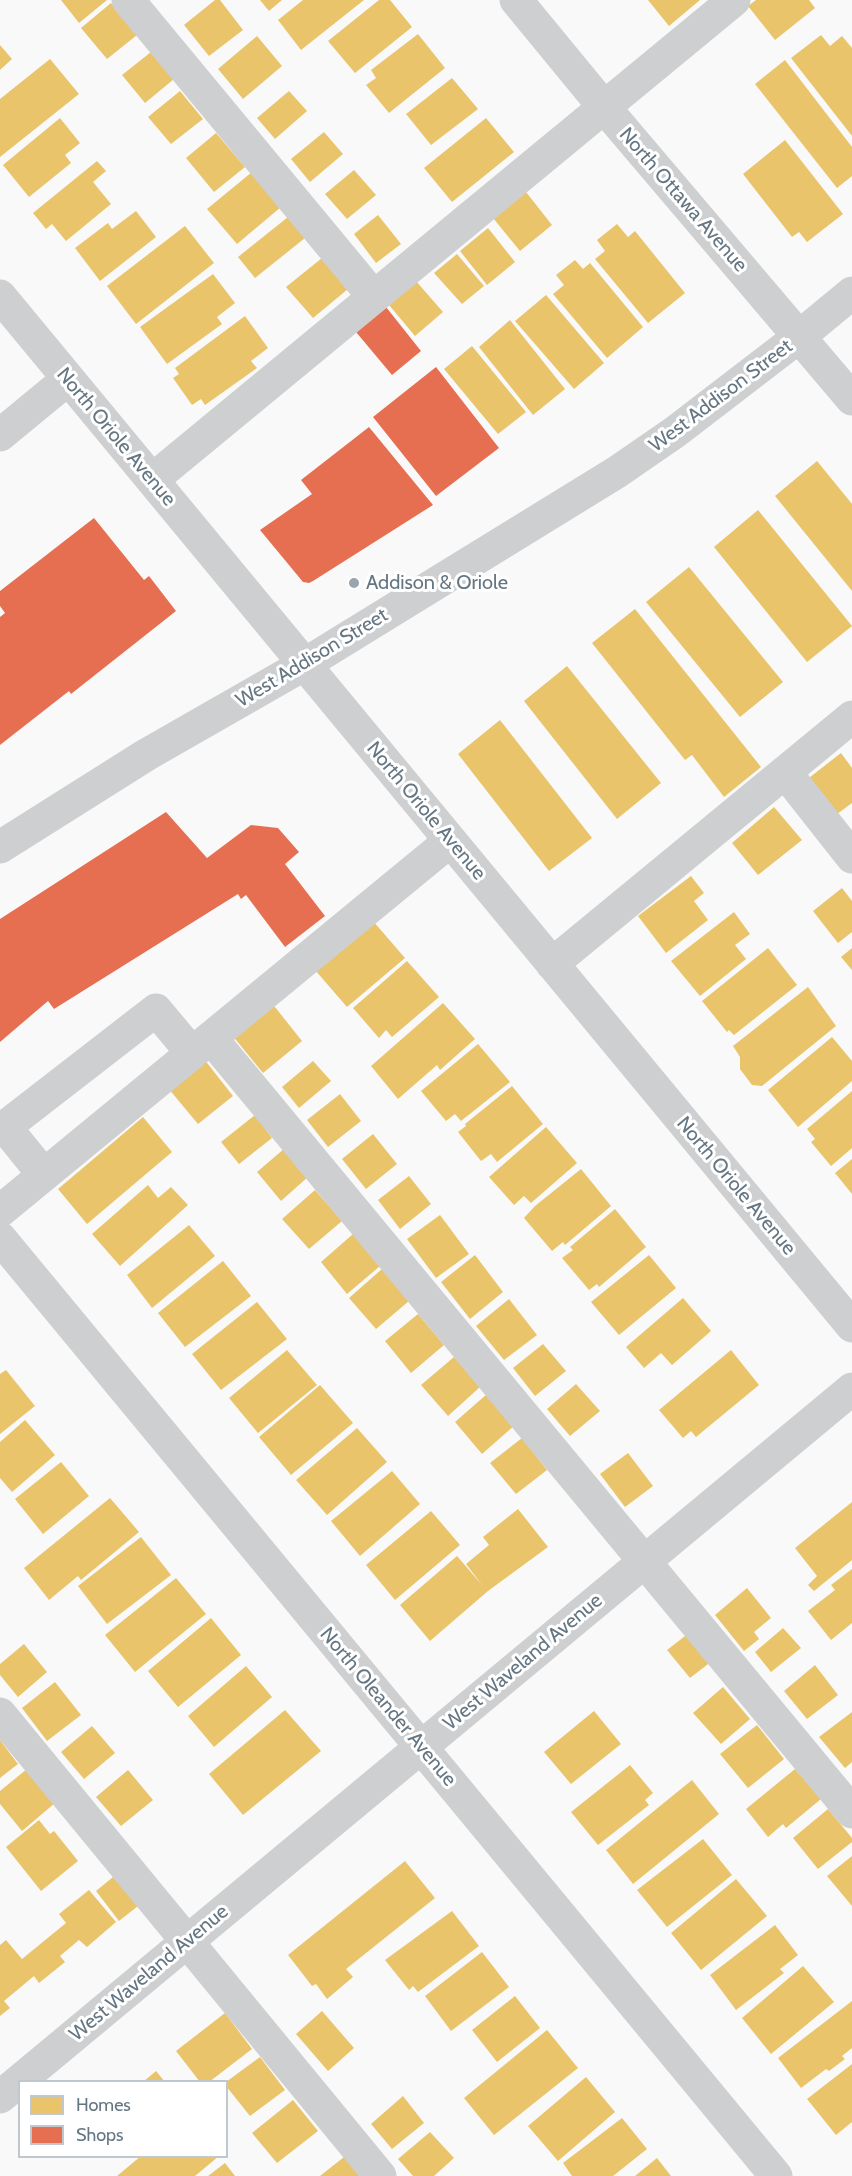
<!DOCTYPE html>
<html>
<head>
<meta charset="utf-8">
<style>
	body { margin:0 }
	#map { position:relative; width:852px; height:2176px; overflow:hidden; background:#f9f9f9; font-family:Cabin,sans-serif }
	canvas { display:block }
	.legend { position:absolute; left:18px; top:2080px; width:210px; height:78px; box-sizing:border-box; background:#fff; border:2px solid #c1c8cd; margin:0; padding:8px 10px; list-style:none; font-size:18px; color:#657683 }
	.legend li { display:flex; align-items:center; gap:12px; height:30px }
	.legend b { width:30px; border:2px solid #c1c8cd }
</style>
</head>
<body>
<div id="map">
<canvas width="852" height="2176"></canvas>
<ul class="legend">
<li><b style="height:16px;background:#e9c46a"></b>Homes</li>
<li><b style="height:16px;background:#e76f51"></b>Shops</li>
</ul>
</div>
<script>
const ctx = document.querySelector('canvas').getContext('2d');
ctx.lineJoin = 'round';
function paint(path, color) { ctx.fillStyle = color; ctx.fill(path, 'evenodd'); }
const shape = rows => new Path2D(rows.map(r => 'M' + r).join(''));
function trace(path, color, width, dash) { ctx.strokeStyle = color; ctx.lineWidth = width; ctx.lineCap = dash ? 'butt' : 'round'; ctx.setLineDash(dash || []); ctx.stroke(path); }
function write(font, color, halo, rows, align = 'center') {
  ctx.font = font + ' Cabin,sans-serif'; ctx.lineWidth = 6; ctx.setLineDash([]); ctx.textBaseline = 'middle'; ctx.strokeStyle = halo; ctx.fillStyle = color; for (const [text, x, y, turn = 0] of rows) {
    ctx.save(); ctx.translate(x, y); ctx.rotate((+turn || 0) * Math.PI / 180); ctx.textAlign = isNaN(turn) ? turn : align; if (halo) ctx.strokeText(text, 0, 0); ctx.fillText(text, 0, 0); ctx.restore();
  }
}
paint(shape([
	[61,0,107,0,79,23],
	[215,0,220,0,243,30,209,56,184,25],
	[260,0,282,0,269,11],
	[303,0,364,0,301,50,278,20],
	[379,0,390,0,412,27,355,73,328,41],
	[648,0,700,0,669,26],
	[756,0,809,0,815,8,775,40,748,6],
	[111,3,137,35,107,59,81,28],
	[418,34,445,68,389,113,366,85,376,78,371,70],
	[821,35,830,46,842,36,852,48,852,136,791,58],
	[257,36,282,66,243,99,218,69],
	[0,45,12,59,0,70],
	[151,52,174,79,145,103,122,75],
	[50,59,79,94,0,157,0,99],
	[785,60,852,147,852,176,837,188,755,84],
	[452,78,478,109,431,145,406,114],
	[180,91,203,119,171,144,148,117],
	[289,91,307,111,275,139,257,118],
	[60,118,80,143,65,155,71,163,29,197,3,165],
	[486,118,514,152,452,202,424,168],
	[324,132,343,154,310,182,291,159],
	[216,133,245,167,214,192,186,158],
	[785,140,843,214,807,242,799,232,792,237,743,174],
	[97,161,106,171,93,182,111,204,66,241,52,224,46,229,33,213],
	[354,170,376,195,347,219,325,194],
	[252,172,281,207,237,244,207,209],
	[526,192,552,225,520,251,493,218],
	[136,211,156,237,100,281,75,248,108,223,112,229],
	[378,215,401,244,376,263,354,234],
	[288,217,305,238,255,278,238,257],
	[617,224,628,237,635,231,685,293,648,323,595,259,605,251,597,240],
	[185,226,214,263,136,324,107,286],
	[488,228,515,262,487,285,460,251],
	[457,254,484,286,462,304,434,273],
	[322,258,348,289,313,318,286,287],
	[575,260,583,269,590,263,643,327,607,358,553,294,564,285,556,275],
	[213,274,235,303,217,317,222,324,167,364,140,327],
	[416,281,443,312,415,336,389,305],
	[546,295,604,363,574,389,515,321],
	[245,316,268,348,251,361,257,368,205,405,201,399,192,405,173,378,179,374,175,368],
	[510,320,565,389,533,415,479,347],
	[472,346,526,412,498,434,444,369],
	[817,461,852,504,852,591,775,496],
	[758,510,852,626,807,662,714,547],
	[689,567,783,682,740,717,646,602],
	[635,609,761,767,724,797,692,755,685,760,592,643],
	[567,666,661,783,617,819,524,701],
	[500,720,592,838,549,871,458,754],
	[841,753,852,768,852,803,833,817,805,781],
	[774,807,802,840,758,875,732,843],
	[691,876,704,893,694,901,708,920,666,953,638,916],
	[842,888,852,901,852,932,838,943,813,911],
	[734,912,750,934,735,945,746,959,700,996,671,961],
	[373,921,405,958,347,1007,315,970],
	[768,948,797,985,734,1035,729,1030,727,1032,702,1001],
	[852,948,852,970,841,957],
	[407,961,439,997,392,1037,386,1030,379,1038,353,1008],
	[808,987,836,1026,762,1086,752,1085,740,1069,740,1057,733,1046],
	[271,1002,302,1041,263,1073,232,1035],
	[443,1003,475,1039,440,1070,437,1065,398,1099,371,1066],
	[832,1037,852,1061,852,1081,798,1127,768,1090],
	[478,1044,510,1082,461,1121,455,1114,446,1121,421,1091],
	[204,1059,233,1096,198,1124,168,1088],
	[313,1061,331,1081,299,1108,282,1087],
	[512,1086,543,1124,497,1162,491,1154,481,1161,458,1132,466,1126,465,1124],
	[852,1091,852,1148,831,1166,811,1142,815,1139,807,1129],
	[340,1094,361,1121,328,1147,307,1120],
	[255,1115,272,1138,239,1164,221,1142],
	[143,1117,172,1152,87,1224,58,1189],
	[546,1127,577,1163,531,1203,524,1196,514,1205,489,1177],
	[373,1134,397,1164,366,1189,342,1159],
	[285,1148,309,1176,281,1201,257,1172],
	[852,1159,852,1194,835,1173],
	[581,1169,611,1206,565,1245,563,1242,552,1251,524,1218,535,1206],
	[409,1176,431,1204,400,1229,378,1200],
	[148,1185,158,1198,171,1187,188,1205,120,1266,92,1234],
	[315,1190,342,1221,309,1249,282,1219],
	[615,1209,646,1247,599,1287,597,1284,589,1290,562,1258,573,1250,570,1247],
	[440,1215,469,1254,436,1278,407,1239],
	[189,1225,215,1256,152,1308,127,1275],
	[353,1234,380,1266,347,1294,321,1262],
	[475,1255,503,1292,470,1319,441,1282],
	[649,1255,676,1288,619,1335,591,1302],
	[223,1261,251,1296,185,1347,158,1313],
	[382,1269,409,1301,376,1329,349,1298],
	[683,1298,711,1331,672,1365,661,1353,644,1368,626,1347],
	[509,1299,537,1335,504,1360,476,1326],
	[257,1302,287,1339,221,1390,192,1354],
	[418,1314,444,1345,411,1373,385,1341],
	[543,1344,566,1371,535,1396,513,1368],
	[287,1350,317,1385,258,1433,229,1398],
	[731,1350,759,1385,696,1437,691,1431,683,1438,659,1410],
	[454,1357,480,1387,448,1416,421,1385],
	[6,1370,35,1406,0,1434,0,1374],
	[576,1384,600,1411,570,1436,547,1409],
	[320,1385,353,1423,291,1475,259,1437],
	[487,1394,515,1425,482,1454,455,1422],
	[25,1420,55,1455,12,1492,0,1478,0,1442],
	[357,1428,387,1462,327,1515,296,1480],
	[522,1438,547,1470,516,1494,490,1463],
	[628,1453,653,1486,625,1507,600,1474],
	[61,1462,89,1496,43,1534,15,1499],
	[392,1471,420,1504,360,1556,331,1521],
	[110,1498,139,1532,81,1580,78,1576,49,1600,24,1568],
	[852,1502,852,1560,814,1591,808,1585,817,1576,795,1548],
	[518,1509,548,1547,488,1591,430,1641,400,1605,457,1556,482,1585,466,1564,489,1545,483,1537],
	[431,1511,460,1545,395,1600,366,1565],
	[141,1537,171,1575,107,1624,78,1586],
	[852,1569,852,1623,831,1640,808,1611,835,1590,831,1585],
	[176,1578,206,1614,135,1672,105,1635],
	[747,1588,771,1618,754,1632,759,1639,744,1651,715,1615],
	[211,1618,241,1655,178,1707,148,1671],
	[783,1628,801,1648,771,1672,755,1652],
	[689,1633,712,1661,690,1678,667,1650],
	[24,1644,47,1672,18,1697,0,1675,0,1664],
	[815,1665,838,1695,807,1719,784,1691],
	[246,1666,272,1697,214,1747,188,1716],
	[55,1682,81,1715,47,1741,22,1708],
	[723,1687,750,1719,721,1744,693,1713],
	[285,1710,321,1751,243,1815,209,1774],
	[594,1711,621,1744,571,1784,544,1752],
	[852,1712,852,1762,845,1768,819,1737],
	[757,1725,784,1759,748,1788,720,1754],
	[92,1726,115,1753,84,1779,61,1752],
	[0,1740,18,1764,0,1778],
	[630,1765,653,1793,645,1800,649,1805,598,1845,571,1812],
	[27,1769,55,1803,22,1831,0,1804,0,1791],
	[795,1769,821,1799,786,1828,783,1824,768,1837,746,1809],
	[128,1770,153,1800,121,1826,96,1797],
	[692,1780,719,1814,633,1884,606,1850],
	[828,1809,852,1838,852,1842,818,1869,793,1838],
	[39,1820,50,1834,54,1831,78,1861,41,1891,6,1847],
	[703,1839,732,1875,667,1927,637,1890],
	[852,1856,852,1906,827,1876],
	[405,1861,435,1898,346,1969,353,1977,327,1999,316,1984,312,1986,288,1955],
	[113,1877,138,1906,119,1921,96,1891],
	[736,1879,767,1916,701,1970,671,1933],
	[89,1890,116,1922,87,1947,79,1940,60,1956,65,1962,39,1983,34,1976,4,2001,10,2008,0,2016,0,1945,6,1940,22,1959,66,1923,59,1914],
	[452,1911,479,1946,418,1992,413,1986,409,1990,385,1960],
	[775,1925,798,1955,780,1969,784,1973,736,2010,710,1975],
	[482,1952,509,1987,451,2031,425,1996],
	[803,1966,834,2002,771,2054,742,2018],
	[515,1996,540,2028,497,2062,472,2030],
	[852,2001,852,2048,842,2056,845,2059,829,2071,826,2069,801,2088,778,2058],
	[322,2011,354,2048,328,2071,296,2034],
	[225,2013,252,2049,209,2082,200,2082,176,2051],
	[547,2030,578,2068,494,2135,464,2098],
	[260,2057,285,2090,250,2116,226,2086,226,2082],
	[852,2064,852,2122,836,2135,807,2099],
	[156,2071,165,2082,143,2082],
	[586,2077,615,2112,558,2161,528,2126],
	[403,2096,424,2123,392,2149,371,2124],
	[293,2100,318,2131,277,2163,252,2133],
	[622,2118,647,2149,613,2176,572,2176,563,2163],
	[430,2132,454,2158,434,2176,413,2176,398,2159],
	[141,2156,219,2156,195,2176,117,2176],
	[344,2157,360,2176,320,2176],
	[657,2158,671,2176,635,2176],
	[225,2163,235,2176,208,2176]
]), '#e9c46a');
paint(shape([
	[386,307,421,351,392,375,356,332],
	[436,367,499,448,436,496,373,417],
	[369,427,433,505,313,581,309,583,303,582,260,530,312,494,301,480],
	[94,518,144,580,149,576,176,611,71,694,69,691,0,745,0,617,5,613,0,606,0,591],
	[166,812,207,858,251,825,278,828,299,852,285,864,325,916,285,947,246,895,241,899,238,894,54,1009,48,1001,0,1042,0,919]
]), '#e76f51');
trace(shape([
	[128,0,374,297],
	[516,0,604,107,852,399],
	[0,296,852,1326],
	[0,435,68,379],
	[152,480,734,0],
	[785,772,852,857],
	[0,847,146,755,305,664,617,472,675,432,800,336,852,293],
	[552,964,852,717],
	[211,1038,852,1812],
	[44,1175,5,1127,156,1010,192,1053],
	[0,1211,450,841],
	[0,1238,776,2176],
	[0,1714,380,2176],
	[0,2097,852,1389]
]), '#cecfd0', 33);
for (const [x, y, r, color] of [
	[354,583,6,"#99a4ac"]
]) { const dot = new Path2D(); dot.arc(x, y, r, 0, 2 * Math.PI); ctx.fillStyle = color; ctx.fill(dot); trace(dot, '#fff', 2); }
write('20px', '#657683', '#fff', [
	["North Ottawa Avenue",683,200,49],
	["West Addison Street",721,396,-37],
	["North Oriole Avenue",116,437,50],
	["West Addison Street",312,658,-31],
	["North Oriole Avenue",426,811,50],
	["North Oriole Avenue",736,1186,50],
	["West Waveland Avenue",523,1662,-40],
	["North Oleander Avenue",388,1707,50],
	["West Waveland Avenue",149,1973,-40]
]);
write('20px', '#657683', '#fff', [
	["Addison & Oriole",366,583]
], 'left');
</script>
</body>
</html>
